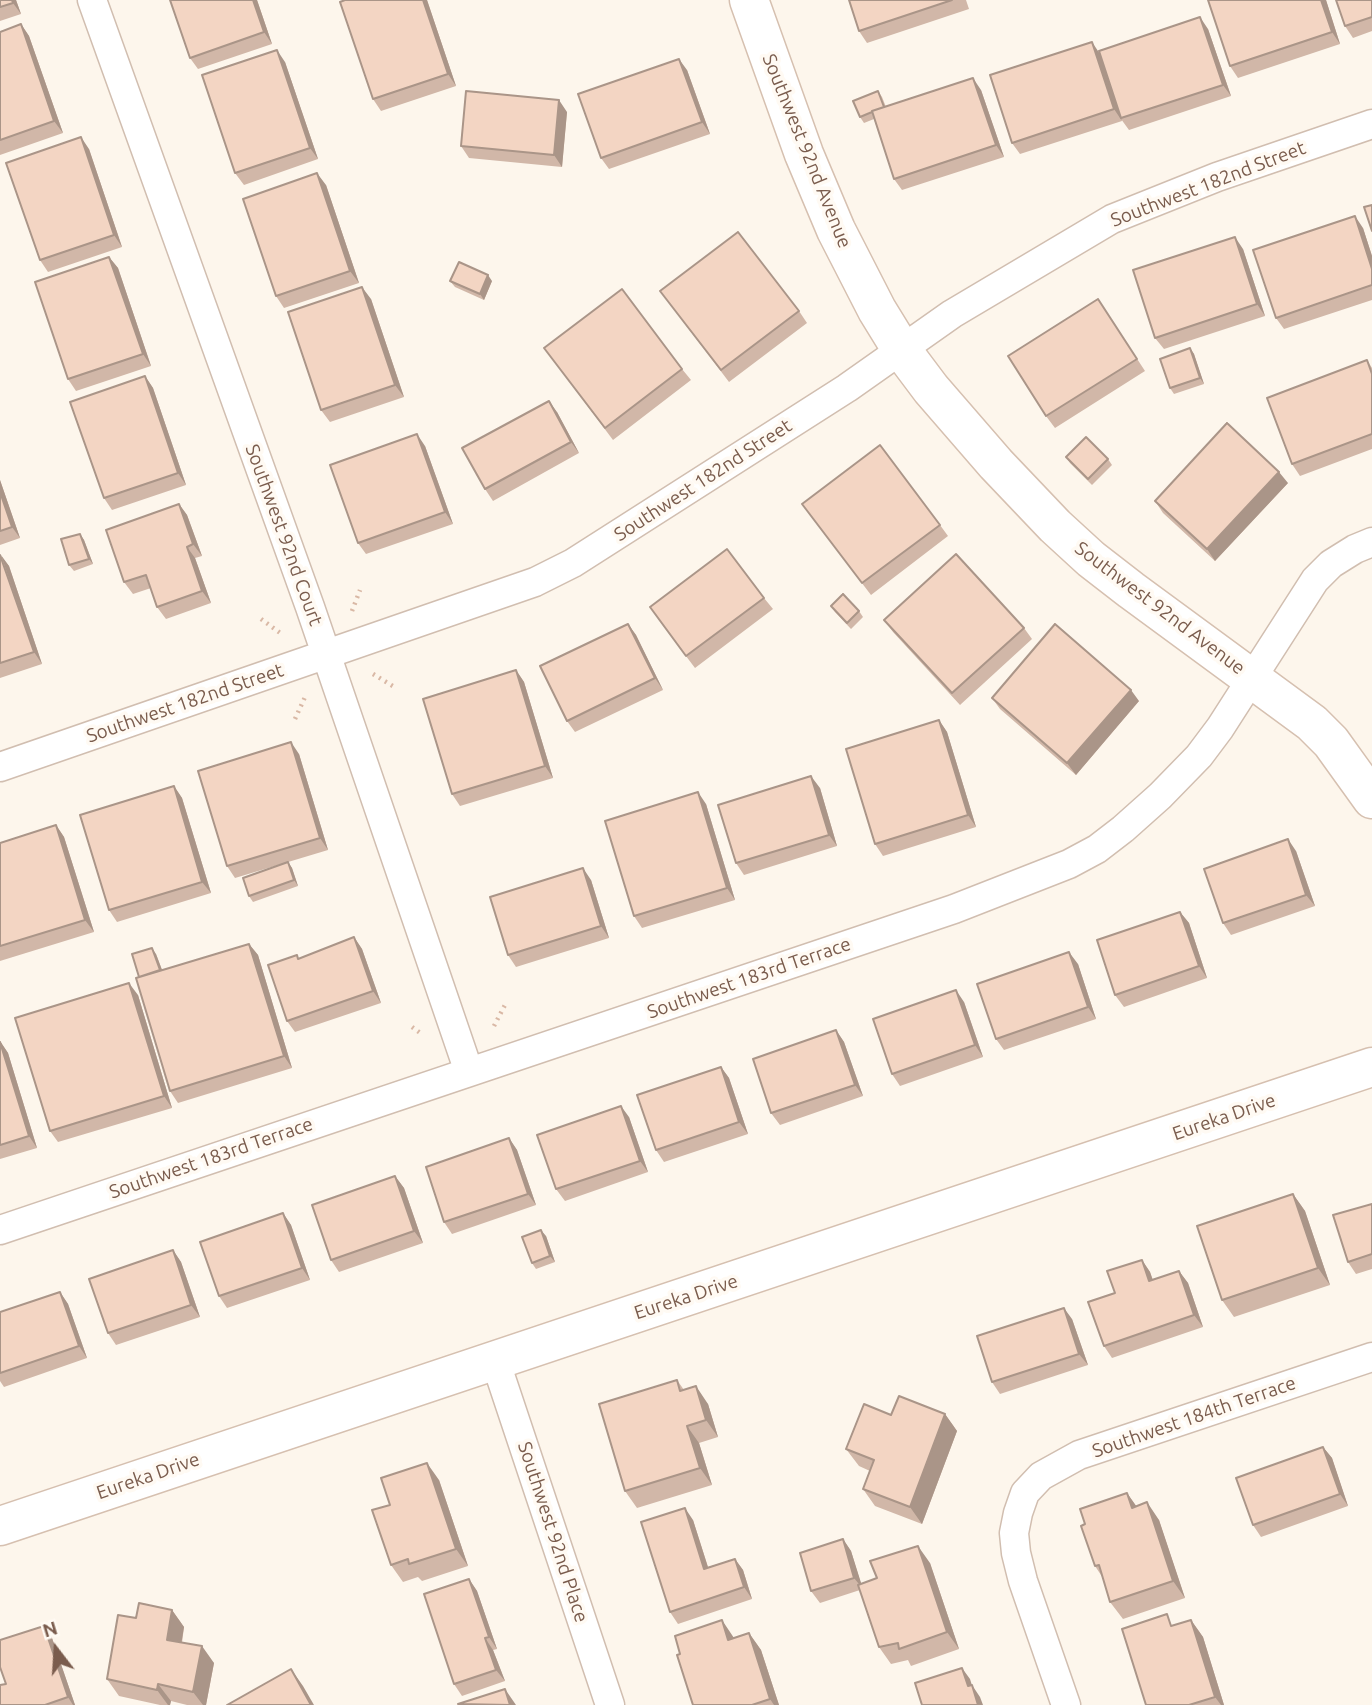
<!DOCTYPE html>
<html>
<head>
<meta charset="utf-8">
<style>
	body { margin:0 }
	#map { position:relative; width:1372px; height:1705px; overflow:hidden; background:#fdf6ec; font-family:Ubuntu,sans-serif }
	canvas { display:block }
	.north { position:absolute; left:21px; top:1614px; width:70px; height:70px; -webkit-text-stroke:5px #fffaf3; paint-order:stroke; rotate:343deg; font-size:19px; font-weight:700; line-height:28px; text-align:center; color:#7a5c4d }
	.north::after { content:''; display:block; margin:auto; width:24px; height:32px; background:#7a5c4d; clip-path:polygon(50% 0,100% 100%,50% 72%,0 100%) }
</style>
</head>
<body>
<div id="map">
<canvas width="1372" height="1705"></canvas>
<div class="north">N</div>
</div>
<script>
const ctx = document.querySelector('canvas').getContext('2d');
ctx.lineJoin = 'round';
const shape = rows => new Path2D(rows.map(r => 'M' + r).join(''));
function trace(path, color, width, dash) { ctx.strokeStyle = color; ctx.lineWidth = width; ctx.lineCap = dash ? 'butt' : 'round'; ctx.setLineDash(dash || []); ctx.stroke(path); }
function paint(path, color) { ctx.fillStyle = color; ctx.fill(path, 'evenodd'); }
function write(font, color, halo, rows, align = 'center') {
  ctx.font = font + ' Ubuntu,sans-serif'; ctx.lineWidth = 7; ctx.setLineDash([]); ctx.textBaseline = 'middle'; ctx.strokeStyle = halo; ctx.fillStyle = color; for (const [text, x, y, turn = 0] of rows) {
    ctx.save(); ctx.translate(x, y); ctx.rotate((+turn || 0) * Math.PI / 180); ctx.textAlign = isNaN(turn) ? turn : align; if (halo) ctx.strokeText(text, 0, 0); ctx.fillText(text, 0, 0); ctx.restore();
  }
}
const street = shape([
	[92,0,310,607,469,1072],
	[0,767,535,582,573,563,847,388,952,314,1112,219,1217,177,1372,124],
	[0,1230,954,909,1069,864,1097,849,1123,829,1160,796,1199,756,1220,728,1315,580,1331,564,1355,549,1372,542],
	[495,1360,610,1705],
	[1066,1705,1023,1581,1016,1553,1014,1533,1018,1513,1025,1493,1041,1476,1079,1455,1372,1357]
]);
const secondary = shape([
	[749,0,804,154,836,230,877,310,901,349,931,389,996,464,1055,526,1091,559,1131,590,1312,723,1331,742,1372,799],
	[0,1526,1372,1067]
]);
trace(street, '#d1beb0', 31);
trace(secondary, '#d6c0b0', 41);
trace(shape([
	[352,611,360,590],
	[261,619,283,635],
	[373,674,396,688],
	[295,719,305,697],
	[494,1026,506,1003],
	[412,1027,423,1035]
]), '#d9b8a5', 4.5, [2, 5]);
trace(street, '#fff', 28);
trace(secondary, '#fff', 38);
paint(shape([
	[0,0,16,0,21,14,0,21],
	[170,0,257,0,272,44,198,69,190,58],
	[345,0,427,0,456,86,381,111,373,99],
	[849,0,966,0,969,9,867,43,859,31],
	[1326,0,1340,44,1238,78,1230,66],
	[1372,0,1372,31,1353,38,1345,26],
	[21,24,29,36,63,133,0,155,0,32],
	[1208,29,1231,96,1129,130,1121,119,1122,121,1020,154,1012,143,1099,53],
	[285,62,318,159,244,185,235,173],
	[687,70,710,134,609,169,601,158],
	[981,90,1004,157,902,190,894,179,874,119,864,123,860,117,878,91,882,97,886,107],
	[567,112,562,167,469,158,461,146],
	[89,149,122,247,48,272,40,260],
	[326,185,359,283,284,308,276,296],
	[1363,228,1372,256,1372,300,1284,329,1276,318],
	[1243,249,1265,316,1164,349,1155,338],
	[109,257,118,268,151,366,76,391,68,379],
	[450,281,492,281,484,300,455,287],
	[660,291,799,311,807,323,729,382],
	[371,299,404,397,330,422,321,410],
	[1098,299,1145,371,1055,428,1046,416],
	[544,348,682,369,691,380,613,440],
	[1190,348,1194,354,1204,384,1174,394,1170,388],
	[1367,360,1372,368,1372,449,1300,476,1292,464],
	[145,376,153,388,186,485,112,510,104,498],
	[557,412,579,453,493,501,485,489],
	[425,446,453,524,366,554,358,543],
	[1066,457,1108,459,1112,465,1092,485,1070,463],
	[0,480,20,538,0,545],
	[1288,483,1215,561,1163,513,1155,501],
	[179,504,187,515,202,556,195,558,211,603,166,619,157,607,151,588,133,594,124,582],
	[810,515,940,525,948,536,871,595],
	[80,534,84,540,93,564,74,571,69,565],
	[0,555,9,566,42,664,0,678],
	[764,598,773,609,695,668,658,619],
	[831,606,859,611,863,617,851,629,835,612],
	[884,620,1024,628,1032,639,960,705,893,632],
	[628,624,636,635,663,690,575,732,567,721],
	[516,670,524,682,553,778,460,806,452,794],
	[992,698,1139,701,1076,775,1000,709],
	[939,720,947,732,976,827,883,856,875,844],
	[299,754,328,850,235,878,227,866],
	[174,786,182,798,211,893,117,922,109,910],
	[820,788,837,846,744,875,736,863],
	[706,804,735,900,642,928,634,916],
	[56,825,64,837,94,932,0,961,0,843],
	[1296,851,1315,906,1231,935,1223,923],
	[288,862,292,868,298,886,253,902,249,896],
	[591,880,609,938,516,967,508,955],
	[1180,912,1189,923,1207,978,1124,1007,1115,995],
	[354,937,362,949,381,1003,295,1032,287,1021,300,958],
	[249,944,258,955,292,1068,178,1103,170,1091,156,954,162,970],
	[1078,964,1096,1019,1004,1050,996,1039],
	[138,995,172,1108,58,1142,50,1131],
	[964,1002,983,1057,900,1086,892,1074],
	[836,1030,844,1042,863,1096,780,1125,771,1113],
	[0,1041,8,1053,37,1148,0,1159],
	[721,1067,729,1078,748,1134,664,1162,656,1150],
	[629,1117,648,1172,565,1201,556,1189],
	[509,1138,517,1150,536,1205,452,1234,444,1222],
	[395,1176,404,1188,423,1243,339,1272,331,1260],
	[1293,1194,1305,1211,1330,1285,1234,1317,1222,1300],
	[1372,1204,1372,1269,1356,1274,1348,1262],
	[283,1213,291,1225,310,1280,227,1308,219,1296],
	[546,1236,555,1262,536,1269,532,1263],
	[173,1250,181,1262,200,1317,116,1345,108,1333],
	[1142,1260,1150,1272,1153,1280,1179,1271,1188,1283,1203,1327,1112,1358,1104,1346,1115,1293],
	[60,1292,68,1304,87,1358,4,1387,0,1381,0,1312],
	[1072,1319,1088,1365,1000,1394,992,1382],
	[677,1380,684,1390,708,1404,718,1437,699,1443,712,1485,637,1508,625,1491],
	[945,1414,957,1431,922,1524,875,1506,863,1489,870,1471,859,1466,846,1449,891,1415],
	[1323,1447,1332,1458,1348,1506,1261,1537,1253,1525],
	[439,1480,468,1566,422,1581,418,1577,403,1582,391,1565,390,1505],
	[1127,1493,1136,1506,1159,1520,1185,1598,1123,1619,1110,1602,1103,1578,1095,1566,1085,1524],
	[693,1520,708,1567,735,1559,743,1570,752,1599,678,1624,670,1612],
	[843,1539,851,1551,861,1584,930,1563,959,1649,911,1666,908,1660,891,1664,879,1647,860,1590,820,1603,811,1591],
	[469,1579,477,1591,497,1649,493,1650,505,1681,462,1696,454,1684],
	[172,1610,184,1627,182,1643,214,1663,206,1705,187,1705,171,1701,170,1705,160,1705,119,1696,107,1679,136,1618],
	[1191,1620,1203,1637,1224,1705,1146,1705,1175,1625],
	[749,1633,761,1650,779,1705,693,1705,734,1638],
	[52,1638,75,1705,0,1705,6,1684]
]), '#d1b7a8');
paint(shape([
	[12,0,16,0,21,14,13,3],
	[253,0,257,0,272,44,264,32],
	[423,0,427,0,456,86,448,74],
	[1321,0,1326,0,1340,44,1332,32],
	[1200,17,1208,29,1231,96,1223,85],
	[21,24,29,36,63,133,54,121],
	[1092,42,1100,54,1122,121,1114,109],
	[277,50,285,62,318,159,310,148],
	[679,59,687,70,710,134,702,122],
	[973,78,981,90,1004,157,996,145],
	[559,100,567,112,562,167,554,155],
	[81,137,89,149,122,247,114,235],
	[317,173,326,185,359,283,350,271],
	[1355,216,1363,228,1372,256,1372,269],
	[1235,237,1243,249,1265,316,1257,304],
	[109,257,118,268,151,366,143,354],
	[488,275,492,281,484,300,480,294],
	[362,287,371,299,404,397,395,385],
	[1190,348,1194,354,1204,384,1200,378],
	[145,376,153,388,186,485,178,473],
	[549,401,557,412,579,453,571,442],
	[417,434,425,446,453,524,445,512],
	[1279,472,1288,483,1215,561,1207,549],
	[0,480,20,538,12,527,0,492],
	[179,504,187,515,202,556,193,544],
	[80,534,84,540,93,564,89,559],
	[187,547,195,558,211,603,202,591],
	[1,555,9,566,42,664,34,652],
	[628,624,636,635,663,690,655,678],
	[516,670,524,682,553,778,545,766],
	[1131,690,1139,701,1076,775,1067,763],
	[939,720,947,732,976,827,968,815],
	[291,742,299,754,328,850,320,838],
	[811,776,820,788,837,846,829,835],
	[174,786,182,798,211,893,202,882],
	[698,792,706,804,735,900,727,888],
	[56,825,64,837,94,932,85,920],
	[1288,839,1296,851,1315,906,1306,895],
	[288,862,292,868,298,886,294,880],
	[583,868,591,880,609,938,601,926],
	[1180,912,1189,923,1207,978,1199,966],
	[354,937,362,949,381,1003,373,991],
	[249,944,258,955,292,1068,284,1056],
	[152,948,156,954,165,978,161,972],
	[1069,952,1078,964,1096,1019,1088,1007],
	[129,983,138,995,172,1108,164,1096],
	[956,990,964,1002,983,1057,975,1045],
	[836,1030,844,1042,863,1096,855,1085],
	[0,1041,8,1053,37,1148,29,1136],
	[721,1067,729,1078,748,1134,739,1122],
	[621,1106,629,1117,648,1172,640,1161],
	[509,1138,517,1150,536,1205,528,1194],
	[395,1176,404,1188,423,1243,414,1231],
	[1293,1194,1305,1211,1330,1285,1318,1268],
	[283,1213,291,1225,310,1280,302,1268],
	[541,1230,546,1236,555,1262,550,1256],
	[173,1250,181,1262,200,1317,191,1305],
	[1142,1260,1150,1272,1157,1293,1149,1281],
	[1179,1271,1188,1283,1203,1327,1194,1315],
	[60,1292,68,1304,87,1358,79,1346],
	[1064,1308,1072,1319,1088,1365,1079,1354],
	[696,1386,708,1404,718,1437,706,1420],
	[945,1414,957,1431,922,1524,910,1507],
	[687,1426,699,1443,712,1485,700,1468],
	[1323,1447,1332,1458,1348,1506,1340,1494],
	[427,1463,439,1480,468,1566,456,1549],
	[1127,1493,1139,1510,1132,1508],
	[1147,1502,1159,1520,1185,1598,1173,1581],
	[685,1508,693,1520,712,1580,704,1569],
	[843,1539,851,1551,863,1589,854,1578],
	[918,1546,930,1563,959,1649,947,1632],
	[735,1559,743,1570,752,1599,744,1587],
	[469,1579,477,1591,497,1649,489,1637],
	[172,1610,184,1627,179,1657,167,1640],
	[722,1620,734,1638,728,1640],
	[1191,1620,1203,1637,1224,1705,1221,1705,1215,1697],
	[44,1626,52,1638,75,1705,73,1705,68,1697],
	[749,1633,761,1650,779,1705,774,1705,770,1699],
	[485,1638,493,1650,505,1681,496,1670],
	[202,1646,214,1663,206,1705,203,1705,193,1692],
	[962,1668,970,1679,976,1698,968,1686],
	[291,1669,303,1686,314,1705,311,1705],
	[158,1684,171,1701,170,1705,168,1705,157,1690],
	[972,1685,980,1697,983,1705,978,1705],
	[505,1689,516,1705,510,1705]
]), '#aa9588');
const building = shape([
	[0,0,12,0,13,3,0,7,0,0],
	[170,0,253,0,264,32,190,58,170,0],
	[345,0,423,0,448,74,373,99,340,2,345,0],
	[849,0,952,0,859,31,849,0],
	[1208,0,1321,0,1332,32,1230,66,1208,0],
	[1336,0,1372,0,1372,17,1345,26,1336,0],
	[1200,17,1223,85,1121,118,1099,51,1200,17],
	[21,24,54,121,0,140,0,32,21,24],
	[1092,42,1114,109,1012,143,990,75,1092,42],
	[277,50,310,148,235,173,202,75,277,50],
	[679,59,702,122,601,158,578,94,679,59],
	[973,78,996,145,894,179,872,111,973,78],
	[466,91,559,100,554,155,461,146,466,91],
	[878,91,884,107,872,111,872,112,860,117,853,101,878,91],
	[81,137,114,235,40,260,6,163,81,137],
	[317,173,350,271,276,296,243,199,317,173],
	[1372,205,1372,231,1364,207,1372,205],
	[1355,216,1372,269,1372,285,1276,318,1253,250,1355,216],
	[738,232,799,311,721,370,660,291,738,232],
	[1235,237,1257,304,1155,338,1133,270,1235,237],
	[109,257,143,354,68,379,35,282,109,257],
	[459,262,488,275,480,294,450,281,459,262],
	[362,287,395,385,321,410,288,312,362,287],
	[622,289,682,369,605,428,544,348,622,289],
	[1098,299,1137,359,1046,416,1008,356,1098,299],
	[1190,348,1200,378,1170,388,1160,359,1190,348],
	[1367,360,1372,374,1372,434,1292,464,1267,398,1367,360],
	[145,376,178,473,104,498,70,402,145,376],
	[549,401,571,442,485,489,462,448,549,401],
	[1227,423,1279,472,1207,549,1155,501,1227,423],
	[417,434,445,512,358,543,330,465,417,434],
	[1086,437,1108,459,1088,479,1066,457,1086,437],
	[880,445,940,525,862,583,802,504,880,445],
	[0,492,12,527,0,531,0,492],
	[179,504,193,544,187,547,202,591,157,607,146,575,124,582,106,530,179,504],
	[80,534,89,559,69,565,61,539,80,534],
	[727,549,764,598,686,656,650,607,727,549],
	[956,554,1024,628,952,693,884,620,956,554],
	[0,555,34,652,0,663,0,555],
	[843,594,859,611,847,623,831,606,843,594],
	[628,624,655,678,567,721,540,666,628,624],
	[1055,624,1131,690,1067,763,992,698,1055,624],
	[516,670,545,766,452,794,423,699,516,670],
	[939,720,968,815,875,844,846,749,939,720],
	[291,742,320,838,227,866,198,771,291,742],
	[811,776,829,835,736,863,718,805,811,776],
	[174,786,202,882,109,910,80,815,174,786],
	[698,792,727,888,634,916,605,821,698,792],
	[56,825,85,920,0,946,0,843,56,825],
	[1288,839,1306,895,1223,923,1204,869,1288,839],
	[288,862,294,880,249,896,243,878,288,862],
	[583,868,601,926,508,955,490,897,583,868],
	[1180,912,1199,966,1115,995,1097,940,1180,912],
	[354,937,373,991,287,1021,268,965,297,955,298,959,354,937],
	[249,944,284,1056,170,1091,136,978,249,944],
	[152,948,160,970,139,977,132,954,152,948],
	[1069,952,1088,1007,996,1039,977,984,1069,952],
	[129,983,164,1096,50,1131,15,1018,129,983],
	[956,990,975,1045,892,1074,873,1019,956,990],
	[836,1030,855,1085,771,1113,753,1059,836,1030],
	[0,1042,29,1136,0,1145,0,1042],
	[721,1067,739,1122,656,1150,637,1095,721,1067],
	[621,1106,640,1161,556,1189,537,1135,621,1106],
	[509,1138,528,1194,444,1222,426,1167,509,1138],
	[395,1176,414,1231,331,1260,312,1205,395,1176],
	[1293,1194,1318,1268,1222,1300,1197,1226,1293,1194],
	[1372,1204,1372,1254,1348,1262,1333,1215,1372,1204],
	[283,1213,302,1268,219,1296,200,1242,283,1213],
	[541,1230,550,1256,532,1263,522,1237,541,1230],
	[173,1250,191,1305,108,1333,89,1279,173,1250],
	[1142,1260,1149,1281,1179,1271,1194,1315,1104,1346,1088,1302,1115,1293,1107,1271,1142,1260],
	[60,1292,79,1346,0,1373,0,1312,60,1292],
	[1064,1308,1079,1354,992,1382,977,1336,1064,1308],
	[677,1380,680,1391,696,1386,706,1420,687,1426,700,1468,625,1491,599,1404,677,1380],
	[899,1396,945,1414,910,1507,863,1489,874,1460,846,1449,864,1404,891,1415,899,1396],
	[1323,1447,1340,1494,1253,1525,1236,1478,1323,1447],
	[427,1463,456,1549,409,1564,408,1559,391,1565,372,1510,390,1505,381,1478,427,1463],
	[1127,1493,1132,1508,1147,1502,1173,1581,1110,1602,1099,1565,1095,1566,1081,1526,1085,1524,1080,1509,1127,1493],
	[685,1508,704,1569,735,1559,744,1587,670,1612,641,1522,685,1508],
	[843,1539,854,1578,811,1591,800,1553,843,1539],
	[918,1546,947,1632,899,1649,898,1643,879,1647,858,1585,877,1578,870,1561,918,1546],
	[469,1579,489,1637,485,1638,496,1670,454,1684,424,1594,469,1579],
	[139,1603,172,1610,167,1640,202,1646,193,1692,158,1684,157,1690,107,1679,118,1615,136,1618,139,1603],
	[1167,1614,1171,1626,1191,1620,1215,1697,1189,1705,1146,1705,1122,1629,1167,1614],
	[722,1620,728,1640,749,1633,770,1699,752,1705,693,1705,677,1655,680,1654,675,1636,722,1620],
	[44,1626,68,1697,45,1705,0,1705,0,1685,6,1684,0,1667,0,1640,44,1626],
	[962,1668,968,1686,972,1685,978,1705,922,1705,915,1683,962,1668],
	[291,1669,311,1705,227,1705,291,1669],
	[505,1689,510,1705,458,1704,505,1689]
]);
paint(building, '#f3d5c3');
trace(building, '#aa9588', 2);
write('19px', '#7a5c4d', '#fffaf3', [
	["Southwest 92nd Avenue",807,151,68],
	["Southwest 182nd Street",1208,184,-21],
	["Southwest 182nd Street",703,480,-33],
	["Southwest 92nd Court",284,535,70],
	["Southwest 92nd Avenue",1160,608,37],
	["Southwest 182nd Street",185,703,-19],
	["Southwest 183rd Terrace",749,978,-19],
	["Eureka Drive",1224,1117,-19],
	["Southwest 183rd Terrace",211,1158,-19],
	["Eureka Drive",686,1297,-18],
	["Southwest 184th Terrace",1194,1417,-19],
	["Eureka Drive",148,1476,-19],
	["Southwest 92nd Place",553,1532,72]
]);
</script>
</body>
</html>
